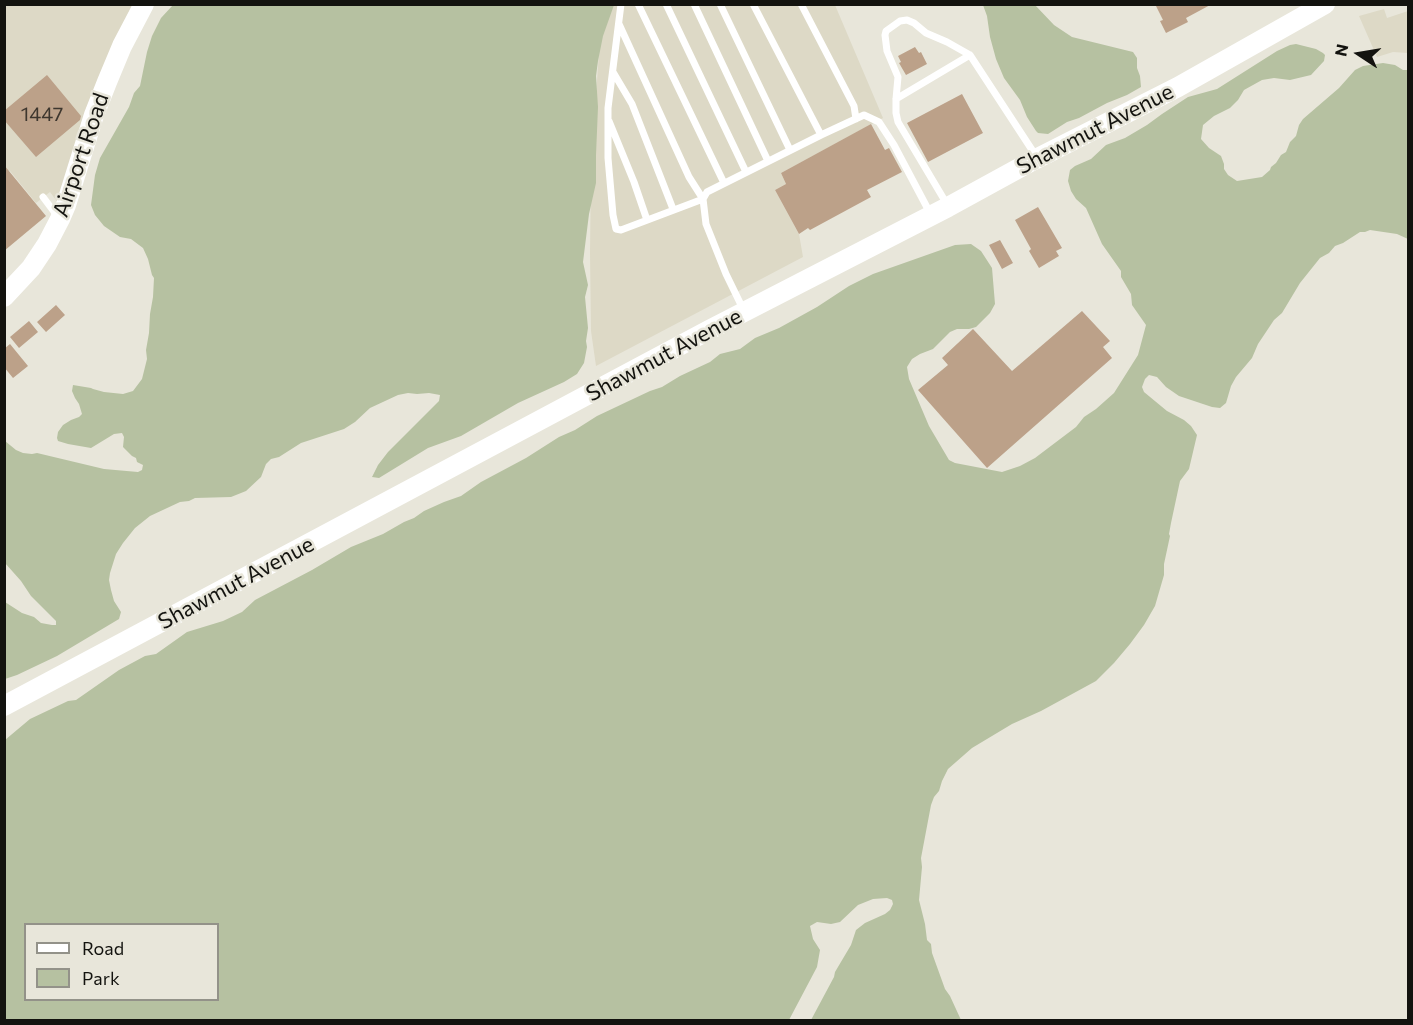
<!DOCTYPE html>
<html>
<head>
<meta charset="utf-8">
<style>
	body { margin:0 }
	#map { position:relative; width:1413px; height:1025px; overflow:hidden; background:#e8e6da; font-family:Commissioner,sans-serif }
	canvas { display:block }
	.frame { position:absolute; inset:0; border:6px solid #13130f; pointer-events:none }
	.legend { position:absolute; left:24px; top:923px; width:195px; height:78px; box-sizing:border-box; background:#e8e6da; border:2px solid #939289; margin:0; padding:8px 10px; list-style:none; font-size:18px; color:#13130f }
	.legend li { display:flex; align-items:center; gap:12px; height:30px }
	.legend b { width:30px; border:2px solid #939289 }
	.north { position:absolute; left:1329px; top:24px; width:60px; height:60px; -webkit-text-stroke:4px #e8e6da; paint-order:stroke; rotate:282deg; font-size:16px; font-weight:700; line-height:24px; text-align:center; color:#13130f }
	.north::after { content:''; display:block; margin:auto; width:21px; height:27px; background:#13130f; clip-path:polygon(50% 0,100% 100%,50% 72%,0 100%) }
</style>
</head>
<body>
<div id="map">
<canvas width="1413" height="1025"></canvas>
<div class="frame"></div>
<ul class="legend">
<li><b style="height:8px;background:#fff"></b>Road</li>
<li><b style="height:16px;background:#b6c1a1"></b>Park</li>
</ul>
<div class="north">N</div>
</div>
<script>
const ctx = document.querySelector('canvas').getContext('2d');
ctx.lineJoin = 'round';
function paint(path, color) { ctx.fillStyle = color; ctx.fill(path, 'evenodd'); }
const shape = rows => new Path2D(rows.map(r => 'M' + r).join(''));
function trace(path, color, width, dash) { ctx.strokeStyle = color; ctx.lineWidth = width; ctx.lineCap = dash ? 'butt' : 'round'; ctx.setLineDash(dash || []); ctx.stroke(path); }
function write(font, color, halo, rows, align = 'center') {
  ctx.font = font + ' Commissioner,sans-serif'; ctx.lineWidth = 5; ctx.setLineDash([]); ctx.textBaseline = 'middle'; ctx.strokeStyle = halo; ctx.fillStyle = color; for (const [text, x, y, turn = 0] of rows) {
    ctx.save(); ctx.translate(x, y); ctx.rotate((+turn || 0) * Math.PI / 180); ctx.textAlign = isNaN(turn) ? turn : align; if (halo) ctx.strokeText(text, 0, 0); ctx.fillText(text, 0, 0); ctx.restore();
  }
}
paint(shape([
	[5,5,132,5,84,114,59,204,50,192,36,203,10,171,5,175],
	[607,5,835,5,883,118,781,173,786,184,775,190,799,234,803,257,596,366,591,331,590,253,591,168,601,23],
	[1384,9,1387,18,1408,11,1408,53,1393,52,1377,57,1359,16]
]), '#ddd9c6');
paint(shape([
	[173,5,614,5,603,36,598,61,596,76,598,107,596,155,596,183,589,214,583,262,588,285,585,297,588,328,586,341,587,347,584,363,577,374,564,382,518,403,461,436,428,448,379,478,372,477,378,465,388,452,439,401,440,395,429,393,417,394,408,393,398,395,370,408,355,422,344,429,301,443,279,457,271,459,266,464,261,477,246,491,231,497,195,498,189,501,180,502,150,516,135,528,123,543,116,554,110,573,109,580,111,590,114,601,121,612,119,619,57,656,17,675,5,679,5,602,22,613,34,617,41,623,52,625,56,625,56,621,31,596,21,581,5,563,5,441,16,450,23,453,32,454,37,453,104,469,138,472,142,470,143,465,137,462,136,458,132,456,123,447,124,437,122,433,114,434,91,448,68,444,58,441,57,438,58,432,63,425,71,420,79,417,82,414,79,404,75,398,72,391,73,385,91,388,93,389,104,392,123,394,133,391,142,379,147,359,146,350,149,333,150,314,153,297,154,278,152,275,148,259,143,248,131,239,120,237,104,226,95,215,91,205,95,175,100,158,129,107,134,93,140,86,147,52,152,36,161,18],
	[983,5,1035,5,1054,25,1072,37,1133,52,1137,58,1137,68,1140,76,1141,87,1127,95,1107,103,1079,118,1067,122,1048,134,1038,133,1036,131,1027,117,1020,100,1004,78,996,59,990,37,987,16],
	[1296,44,1316,49,1323,53,1325,55,1324,61,1311,75,1290,80,1274,78,1262,80,1244,90,1238,100,1230,108,1214,116,1203,125,1201,139,1209,148,1221,156,1224,164,1224,169,1228,175,1237,181,1262,177,1270,170,1271,167,1276,163,1281,155,1286,152,1290,142,1296,136,1299,125,1303,119,1339,88,1355,70,1363,66,1383,63,1395,65,1403,70,1408,70,1408,239,1397,234,1370,230,1365,232,1360,232,1343,243,1335,246,1329,253,1320,258,1300,283,1282,313,1274,320,1258,344,1252,358,1236,377,1231,386,1226,403,1220,408,1212,407,1179,396,1166,387,1157,377,1149,375,1145,379,1142,387,1144,392,1167,411,1184,420,1191,426,1197,435,1189,469,1180,481,1171,523,1169,534,1170,536,1164,564,1164,575,1155,606,1144,625,1130,644,1114,663,1096,681,1041,711,1012,724,972,748,948,769,942,781,939,791,934,797,931,805,921,858,922,867,919,900,925,924,927,940,931,944,932,953,945,989,950,996,961,1020,811,1020,834,977,835,972,851,945,856,930,865,923,885,914,890,910,893,904,892,900,887,898,873,899,858,905,840,922,831,924,817,922,810,926,813,939,820,950,817,967,789,1020,5,1020,5,740,30,719,68,701,76,700,119,670,145,656,156,654,187,632,223,621,242,612,255,600,312,570,351,547,383,534,404,522,414,518,424,511,444,502,461,496,481,482,526,458,559,437,575,430,597,416,650,391,662,387,680,376,710,362,720,354,740,349,755,338,779,328,817,307,849,286,873,274,955,245,971,244,981,251,992,268,995,304,990,313,976,327,969,329,957,329,950,332,933,349,920,354,912,359,907,367,909,379,929,426,949,460,955,463,1002,472,1020,466,1035,458,1076,427,1084,417,1096,409,1114,393,1138,355,1146,325,1132,305,1131,294,1121,277,1121,271,1102,244,1086,208,1076,199,1071,191,1068,181,1070,170,1075,166,1091,159,1106,145,1125,138,1147,125,1162,114,1188,97,1217,89,1277,51,1290,45],
	[218,924,218,1000,26,1000,26,924]
]), '#b6c1a1');
paint(shape([
	[1155,4,1212,4,1186,18,1188,22,1166,33,1160,21,1163,20],
	[915,47,919,53,921,52,927,64,906,75,899,63,901,62,898,56],
	[47,75,81,116,80,120,36,157,4,120,4,111],
	[962,94,983,133,928,162,907,123],
	[871,124,885,150,889,148,902,172,867,190,871,197,810,230,808,228,799,234,775,190,786,184,781,173],
	[4,165,46,216,4,251],
	[1038,207,1062,248,1056,251,1059,256,1039,268,1029,251,1031,249,1015,220],
	[1000,240,1013,263,1002,269,989,245],
	[56,305,65,315,46,332,37,322],
	[1082,311,1110,341,1103,347,1112,358,987,468,918,390,948,365,942,358,973,329,1012,371],
	[29,321,38,332,19,348,10,337],
	[10,344,28,366,13,378,4,367,4,349]
]), '#bca189');
trace(shape([
	[638,4,724,183],
	[666,4,746,172],
	[694,4,768,161],
	[720,4,790,150],
	[753,4,821,135],
	[801,4,854,106,856,119],
	[619,24,689,177,703,199,621,230,616,229,613,215,608,158,608,108,621,4],
	[613,72,632,104,673,209],
	[896,99,970,55],
	[609,121,634,182,647,220],
	[43,197,58,217],
	[948,206,898,122,896,113,896,99,898,77,887,51,885,35,886,31,900,21,907,20,914,23,926,33,947,42,970,55,1036,156],
	[744,311,726,274,706,224,703,199,707,192,821,135,864,115,879,122,894,145,930,213]
]), '#fff', 7);
trace(shape([
	[4,297,31,268,47,244,60,219,66,205,94,115,107,82,122,46,144,4],
	[4,706,709,330,948,207,1032,161,1178,87,1325,4]
]), '#fff', 20);
write('20px', '#3d362e', null, [
	["1447",42,114]
]);
write('22px', '#13130f', '#e8e6da', [
	["Shawmut Avenue",1095,129,-27],
	["Airport Road",81,155,-71],
	["Shawmut Avenue",664,355,-28],
	["Shawmut Avenue",236,583,-28]
]);
</script>
</body>
</html>
